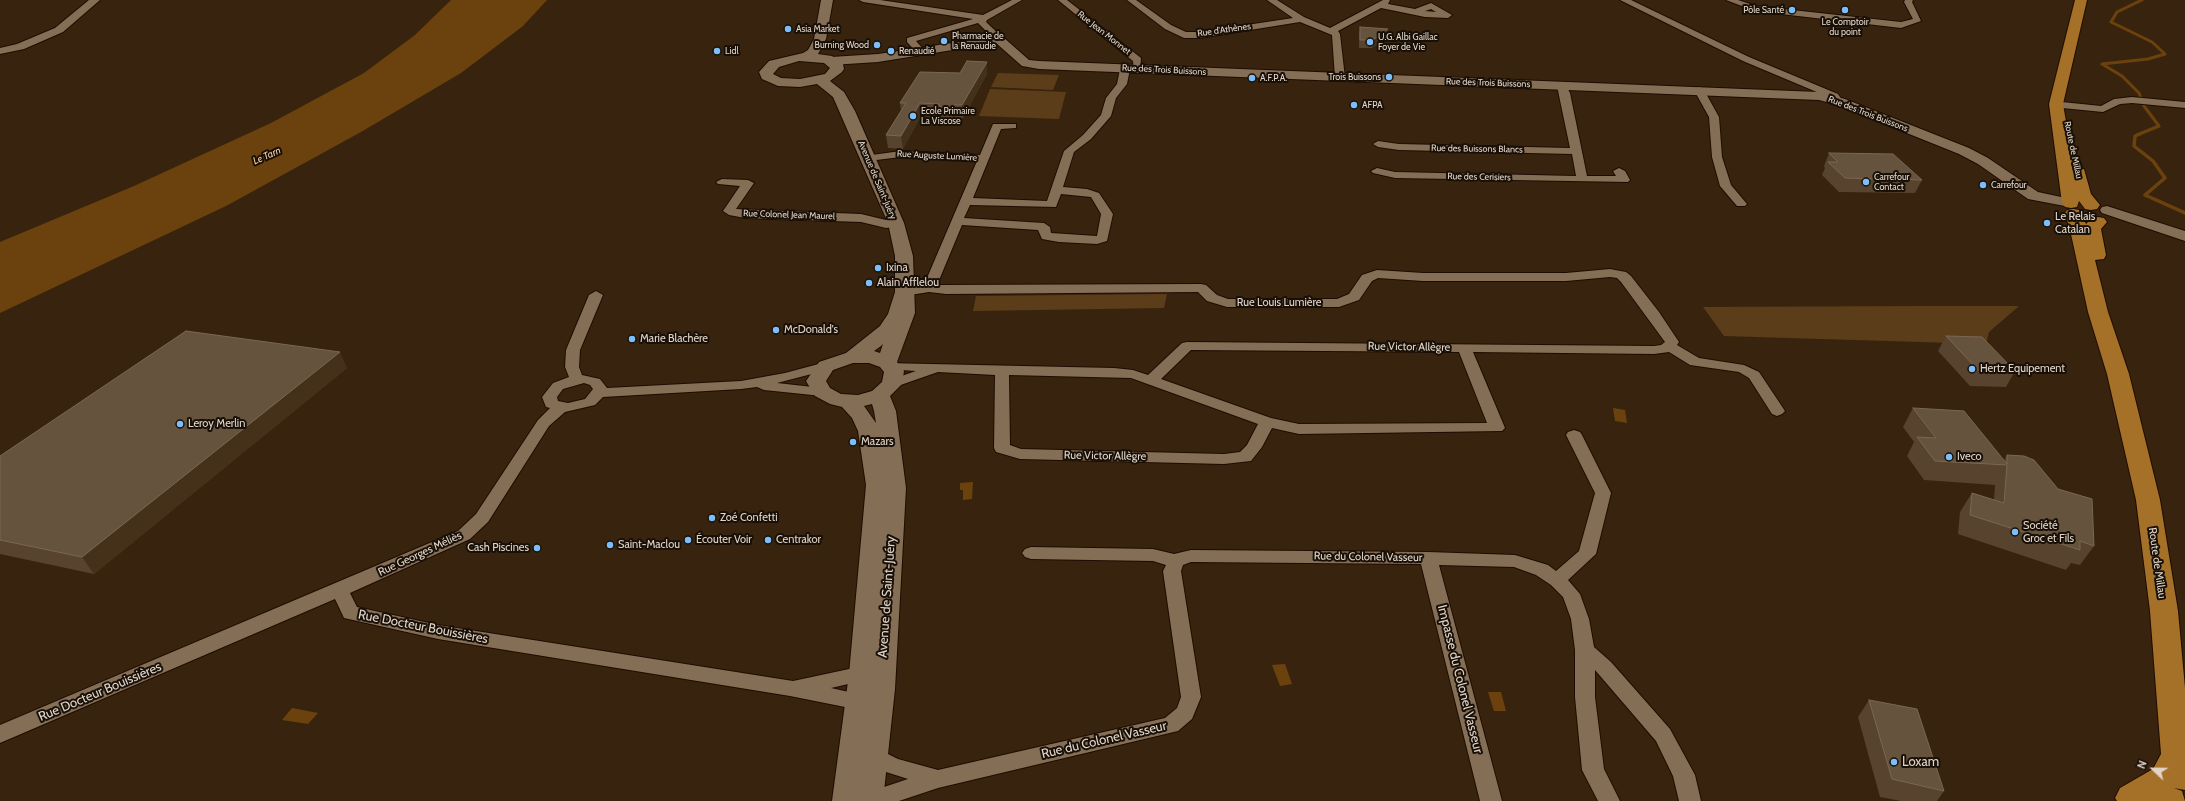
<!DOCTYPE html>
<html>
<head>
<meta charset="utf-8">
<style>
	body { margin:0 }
	#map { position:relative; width:2185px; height:801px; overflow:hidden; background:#38240e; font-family:Cabin,sans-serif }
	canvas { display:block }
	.north { position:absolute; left:2133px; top:749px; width:40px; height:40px; -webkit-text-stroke:3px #181007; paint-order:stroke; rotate:292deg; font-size:11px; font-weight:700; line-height:16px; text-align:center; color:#e2d4c8 }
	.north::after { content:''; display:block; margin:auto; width:14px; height:18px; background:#e2d4c8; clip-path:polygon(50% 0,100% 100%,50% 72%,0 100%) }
</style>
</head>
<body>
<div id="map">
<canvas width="2185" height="801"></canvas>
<div class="north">N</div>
</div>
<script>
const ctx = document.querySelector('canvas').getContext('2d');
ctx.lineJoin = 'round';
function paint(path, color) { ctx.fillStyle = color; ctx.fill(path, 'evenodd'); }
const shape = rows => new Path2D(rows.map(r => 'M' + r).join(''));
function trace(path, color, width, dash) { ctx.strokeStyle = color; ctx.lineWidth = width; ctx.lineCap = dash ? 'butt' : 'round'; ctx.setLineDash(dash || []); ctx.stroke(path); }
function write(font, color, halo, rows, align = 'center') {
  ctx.font = font + ' Cabin,sans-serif'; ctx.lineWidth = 4; ctx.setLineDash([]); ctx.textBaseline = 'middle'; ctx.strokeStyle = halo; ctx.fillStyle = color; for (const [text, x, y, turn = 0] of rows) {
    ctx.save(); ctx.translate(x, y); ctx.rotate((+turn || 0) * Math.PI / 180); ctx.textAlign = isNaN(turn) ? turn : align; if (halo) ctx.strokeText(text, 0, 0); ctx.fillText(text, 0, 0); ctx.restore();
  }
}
paint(shape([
	[998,73,1059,75,1053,90,991,87],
	[990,89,1066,92,1059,119,979,116],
	[1167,294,1164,308,973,311,976,296],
	[1924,306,2019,306,1989,332,1986,344,1724,336,1703,307]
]), '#5c3d1a');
paint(shape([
	[451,0,547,0,523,26,461,73,361,132,226,206,0,313,0,242,134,186,271,123,364,73,415,35],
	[1613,408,1625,410,1627,423,1615,421],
	[973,482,972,499,963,500,963,490,960,490,960,483],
	[1285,664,1292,684,1280,686,1272,665],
	[1488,692,1501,692,1506,711,1494,711],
	[292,708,318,713,308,724,282,720]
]), '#6b420e');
trace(shape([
	[2137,135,2159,126,2144,106,2139,93,2122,76,2102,64,2148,59,2165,54,2152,42,2111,22,2117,12,2142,0]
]), '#6b420e', 3);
trace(shape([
	[2140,134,2135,136,2134,146,2153,161,2165,178,2145,195,2185,213]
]), '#6b420e', 3.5);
const minor = shape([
	[859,0,880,0,983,15,1012,0,1022,0,987,20,986,22,1002,37,1002,41,996,41,978,23,916,41,926,52,921,55,918,54,907,42,907,38,973,19,863,2,859,0],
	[1058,0,1067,0,1141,58,1140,71,1134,71,1133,61,1058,0],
	[1127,0,1136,0,1171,25,1186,32,1200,32,1293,18,1267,0,1277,0,1304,17,1330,28,1383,0,1390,0,1388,4,1415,9,1431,3,1452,15,1448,18,1425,17,1381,8,1338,31,1340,34,1345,78,1340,81,1335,78,1332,35,1300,22,1200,38,1184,38,1165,29,1127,0],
	[1431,9,1436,12,1425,11,1431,9],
	[1620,0,1631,0,1749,57,1838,94,1842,100,1841,102,1833,102,1831,98,1743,61,1620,0],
	[1726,0,1738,0,1756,6,1901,22,1913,19,1904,2,1905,0,1913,0,1912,2,1921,21,1901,28,1755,11,1726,0],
	[1125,66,1130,69,1127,84,1116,98,1111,116,1091,139,1074,152,1063,187,1087,189,1099,193,1113,214,1107,241,1097,244,1059,242,1042,239,1038,230,962,225,937,285,1201,284,1206,285,1217,295,1228,299,1337,299,1349,294,1362,275,1377,270,1423,273,1566,273,1610,269,1626,272,1631,276,1659,312,1679,342,1677,345,1699,358,1744,365,1759,372,1785,411,1782,414,1777,416,1772,414,1749,378,1739,372,1690,365,1669,352,1654,354,1473,352,1505,428,1502,431,1299,434,1272,428,1262,447,1251,461,1224,464,1020,459,996,452,994,448,995,375,938,372,892,388,887,387,885,384,887,381,916,371,885,369,883,366,885,363,1114,368,1133,370,1148,375,1182,343,1187,342,1654,346,1661,345,1665,342,1621,282,1617,278,1610,277,1566,281,1423,281,1378,278,1372,281,1359,300,1339,307,1227,307,1207,301,1198,292,946,294,929,292,904,296,899,295,897,292,899,289,924,285,977,161,901,157,868,161,864,160,863,158,864,156,901,151,980,155,993,124,1016,124,1016,128,1001,129,973,198,1047,201,1064,151,1083,135,1101,115,1106,98,1117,84,1120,69,1125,66],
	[1061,194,1091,197,1101,214,1097,236,1051,233,1050,227,1044,223,964,218,970,205,1056,207,1061,194],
	[1191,350,1459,352,1487,423,1299,424,1271,418,1161,379,1191,350],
	[1009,375,1131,378,1258,424,1247,445,1240,452,1224,454,1021,449,1010,445,1009,375],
	[1562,83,1565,84,1570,93,1587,176,1616,176,1613,171,1619,168,1625,171,1630,180,1628,182,1395,178,1373,173,1371,171,1377,168,1395,172,1576,176,1572,154,1399,150,1378,147,1373,144,1378,141,1399,144,1570,148,1557,86,1562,83],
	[1699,87,1704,90,1719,117,1722,157,1731,185,1747,204,1745,206,1737,206,1720,186,1712,157,1709,117,1694,90,1699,87],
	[2132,97,2185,102,2185,108,2132,103,2120,104,2103,112,2062,108,2057,105,2062,102,2101,106,2114,99,2132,97],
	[722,179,748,180,754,183,736,209,861,214,886,220,896,219,902,223,900,226,886,228,861,222,745,218,729,215,723,211,740,186,718,184,716,182,722,179],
	[596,291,603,295,580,350,579,367,582,375,600,379,607,388,741,381,785,373,826,362,831,363,833,366,831,369,777,383,822,388,827,389,829,392,827,395,822,396,764,390,757,387,741,389,603,397,595,405,565,412,549,426,488,522,470,539,350,593,357,607,438,625,793,681,863,666,870,669,873,674,870,679,831,688,867,696,870,702,867,708,860,710,790,696,438,639,344,618,335,599,0,743,0,725,458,531,476,514,538,420,550,408,546,407,542,397,553,383,569,377,565,367,566,350,589,295,596,291],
	[584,383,590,385,593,389,585,399,568,403,558,401,557,397,563,389,584,383],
	[1574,430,1580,432,1582,435,1611,493,1596,554,1568,580,1580,594,1589,619,1594,647,1611,662,1670,729,1695,775,1701,801,1679,801,1673,776,1656,741,1595,670,1595,697,1604,769,1620,801,1598,801,1582,770,1575,697,1575,650,1571,619,1563,597,1551,585,1536,575,1514,567,1439,565,1502,801,1480,801,1421,564,1191,562,1183,565,1181,571,1201,697,1192,719,1178,731,938,788,899,801,860,801,863,794,908,779,886,772,867,762,864,756,867,750,874,747,898,759,938,770,1165,718,1177,708,1181,697,1163,571,1166,565,1153,561,1031,559,1025,557,1022,553,1025,549,1031,547,1153,549,1174,554,1191,550,1428,552,1515,555,1548,565,1556,571,1579,551,1595,493,1566,435,1568,432,1574,430]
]);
const tertiary = shape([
	[89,0,100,0,63,32,24,49,0,54,0,48,17,44,55,28,89,0],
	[999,36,1003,37,1029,60,1039,61,1819,92,1845,99,1969,148,1988,158,2038,192,2075,200,2077,203,2075,206,2070,207,2028,199,1978,164,1959,154,1837,105,1819,100,1039,69,1022,66,996,43,878,62,831,65,825,61,831,57,878,54,999,36],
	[2107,206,2185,231,2185,241,2102,213,2100,210,2102,207,2107,206]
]);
const secondary = shape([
	[821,0,833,0,826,39,818,54,832,56,843,64,844,69,842,72,830,81,844,92,855,111,904,223,913,256,915,313,897,362,904,371,902,384,890,396,896,411,906,488,895,689,883,801,832,801,849,674,866,485,858,431,852,418,842,407,830,404,815,396,806,381,819,362,846,353,880,326,888,314,895,292,895,256,888,223,833,97,817,84,800,87,778,86,762,79,759,72,769,61,803,53,808,50,814,39,821,0],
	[799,61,824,63,830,68,825,74,800,79,781,78,773,74,779,67,799,61],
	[883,344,880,353,874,351,881,346,883,344],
	[853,363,869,363,880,367,884,372,882,382,872,391,858,395,841,394,830,388,826,381,833,370,853,363],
	[872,404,874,411,876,423,864,406,872,404]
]);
const primary = shape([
	[2075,0,2087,0,2063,104,2074,168,2084,169,2091,194,2100,205,2097,209,2091,210,2085,209,2079,201,2077,207,2071,208,2065,207,2062,203,2049,104,2075,0],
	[2073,209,2079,210,2086,224,2092,218,2098,217,2104,218,2107,222,2101,229,2106,255,2104,259,2095,260,2108,312,2129,374,2160,500,2178,611,2185,688,2185,790,2174,788,2182,791,2185,801,2117,801,2115,798,2120,788,2153,769,2161,754,2150,611,2136,500,2107,374,2088,312,2069,225,2064,214,2067,210,2073,209]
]);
trace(minor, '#1f0c00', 2);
trace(tertiary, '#1f0c00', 2);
trace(secondary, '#1f0c00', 2);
trace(primary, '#1f0c00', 2);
paint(minor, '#856e56');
paint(tertiary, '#856e56');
paint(secondary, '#856e56');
paint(primary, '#a57028');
paint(shape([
	[1360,27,1387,37,1372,48,1359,48,1359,35],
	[987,62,987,74,963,118,955,117,953,120,941,119,940,117,921,116,903,149,888,148,886,135,901,111,900,103,960,73],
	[1829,153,1922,180,1915,193,1839,192,1822,175,1825,168,1824,166],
	[1946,336,2015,371,2006,387,1970,386,1938,351],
	[347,368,94,574,0,554,0,456],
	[1913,408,2004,461,2007,455,2094,546,2080,565,2071,563,2066,570,1958,534,1960,512,1972,493,1994,500,1995,485,1924,480,1907,456,1914,442,1903,427],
	[1869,700,1944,791,1937,801,1901,801,1880,797,1858,717]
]), '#57432e');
paint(shape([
	[1388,29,1387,37,1372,48,1373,40],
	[987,62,987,74,963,118,962,105],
	[920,103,921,116,903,149,901,136],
	[954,105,955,117,953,120,952,107],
	[340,352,347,368,94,574,82,557]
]), '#45301a');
const building = shape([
	[1360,27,1388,29,1373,40,1360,40,1360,27],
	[967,61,987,62,962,105,954,105,952,107,940,107,939,104,920,103,901,136,886,135,906,103,900,103,920,72,960,73,967,61],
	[1829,153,1893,154,1922,180,1845,178,1828,162,1838,162,1829,153],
	[186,331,340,352,82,557,0,540,0,456,186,331],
	[1946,336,1982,337,2015,371,1978,370,1946,336],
	[1913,408,1964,411,2007,464,2007,455,2024,456,2034,460,2058,489,2092,499,2094,546,2080,541,2080,550,1970,515,1972,493,2004,503,2007,465,1935,461,1917,437,1936,438,1913,408],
	[1869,700,1917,709,1944,791,1892,779,1869,700]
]);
paint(building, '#66533e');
trace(building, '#7a6754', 1);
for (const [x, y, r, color] of [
	[1792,10,4,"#7cbef9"],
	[1845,10,4,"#7cbef9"],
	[788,29,4,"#7cbef9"],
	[944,41,4,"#7cbef9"],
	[1370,42,4,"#7cbef9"],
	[877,45,4,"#7cbef9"],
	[717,51,4,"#7cbef9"],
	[891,51,4,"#7cbef9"],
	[1389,77,4,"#7cbef9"],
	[1252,78,4,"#7cbef9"],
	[1354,105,4,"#7cbef9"],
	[913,116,4,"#7cbef9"],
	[1866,182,4,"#7cbef9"],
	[1983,185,4,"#7cbef9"],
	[2047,223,4,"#7cbef9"],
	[878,268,4,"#7cbef9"],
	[869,283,4,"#7cbef9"],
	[776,330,4,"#7cbef9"],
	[632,339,4,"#7cbef9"],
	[1972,369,4,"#7cbef9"],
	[180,424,4,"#7cbef9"],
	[853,442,4,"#7cbef9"],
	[1949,457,4,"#7cbef9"],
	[712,518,4,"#7cbef9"],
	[2015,532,4,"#7cbef9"],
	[688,540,4,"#7cbef9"],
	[768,540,4,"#7cbef9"],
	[610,545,4,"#7cbef9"],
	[537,548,4,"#7cbef9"],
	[1894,762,4,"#7cbef9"]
]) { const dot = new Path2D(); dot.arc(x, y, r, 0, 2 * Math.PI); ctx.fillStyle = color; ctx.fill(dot); trace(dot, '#181007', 1.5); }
write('9px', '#e2d4c8', '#181007', [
	["Pôle Santé",1784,10,"right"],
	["Le Comptoir",1845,22,"center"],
	["du point",1845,32,"center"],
	["Asia Market",796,29],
	["Pharmacie de",952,36],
	["la Renaudie",952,46],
	["U.G. Albi Gaillac",1378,37],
	["Foyer de Vie",1378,47],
	["Burning Wood",869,45,"right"],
	["Lidl",725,51],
	["Renaudié",899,51],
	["Trois Buissons",1381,77,"right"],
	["A.F.P.A.",1260,78],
	["AFPA",1362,105],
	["Ecole Primaire",921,111],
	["La Viscose",921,121],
	["Carrefour",1874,177],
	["Contact",1874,187],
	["Carrefour",1991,185]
], 'left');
write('9px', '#e2d4c8', '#181007', [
	["Rue d'Athènes",1224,30,-8],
	["Rue Jean Monnet",1104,33,38],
	["Rue des Trois Buissons",1164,70,3],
	["Rue des Trois Buissons",1488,83,2],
	["Rue des Trois Buissons",1868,114,21],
	["Rue des Buissons Blancs",1477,149,1],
	["Route de Millau",2073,150,78],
	["Rue Auguste Lumière",937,156,3],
	["Rue des Cerisiers",1479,177,1],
	["Avenue de Saint-Juéry",877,180,67],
	["Rue Colonel Jean Maurel",789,215,2]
]);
write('italic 10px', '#fad2ab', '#181007', [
	["Le Tarn",267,156,-24]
]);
write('11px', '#e2d4c8', '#181007', [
	["Le Relais",2055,217],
	["Catalan",2055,230],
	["Ixina",886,268],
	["Alain Afflelou",877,283],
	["McDonald's",784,330],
	["Marie Blachère",640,339],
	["Hertz Equipement",1980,369],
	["Leroy Merlin",188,424],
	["Mazars",861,442],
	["Iveco",1957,457],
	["Zoé Confetti",720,518],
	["Société",2023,526],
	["Groc et Fils",2023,539],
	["Écouter Voir",696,540],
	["Centrakor",776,540],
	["Saint-Maclou",618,545],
	["Cash Piscines",529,548,"right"]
], 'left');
write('11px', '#e2d4c8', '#181007', [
	["Rue Louis Lumière",1279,303],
	["Rue Victor Allègre",1409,347,1],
	["Rue Victor Allègre",1105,456,1],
	["Rue Georges Méliès",420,554,-25],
	["Rue du Colonel Vasseur",1368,557,1],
	["Route de Millau",2157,563,82]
]);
write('13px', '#e2d4c8', '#181007', [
	["Avenue de Saint-Juéry",887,597,-86],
	["Rue Docteur Bouissières",423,627,11],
	["Impasse du Colonel Vasseur",1460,679,76],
	["Rue Docteur Bouissières",100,692,-23],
	["Rue du Colonel Vasseur",1104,740,-13]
]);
write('13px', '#e2d4c8', '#181007', [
	["Loxam",1902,762]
], 'left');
</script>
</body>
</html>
